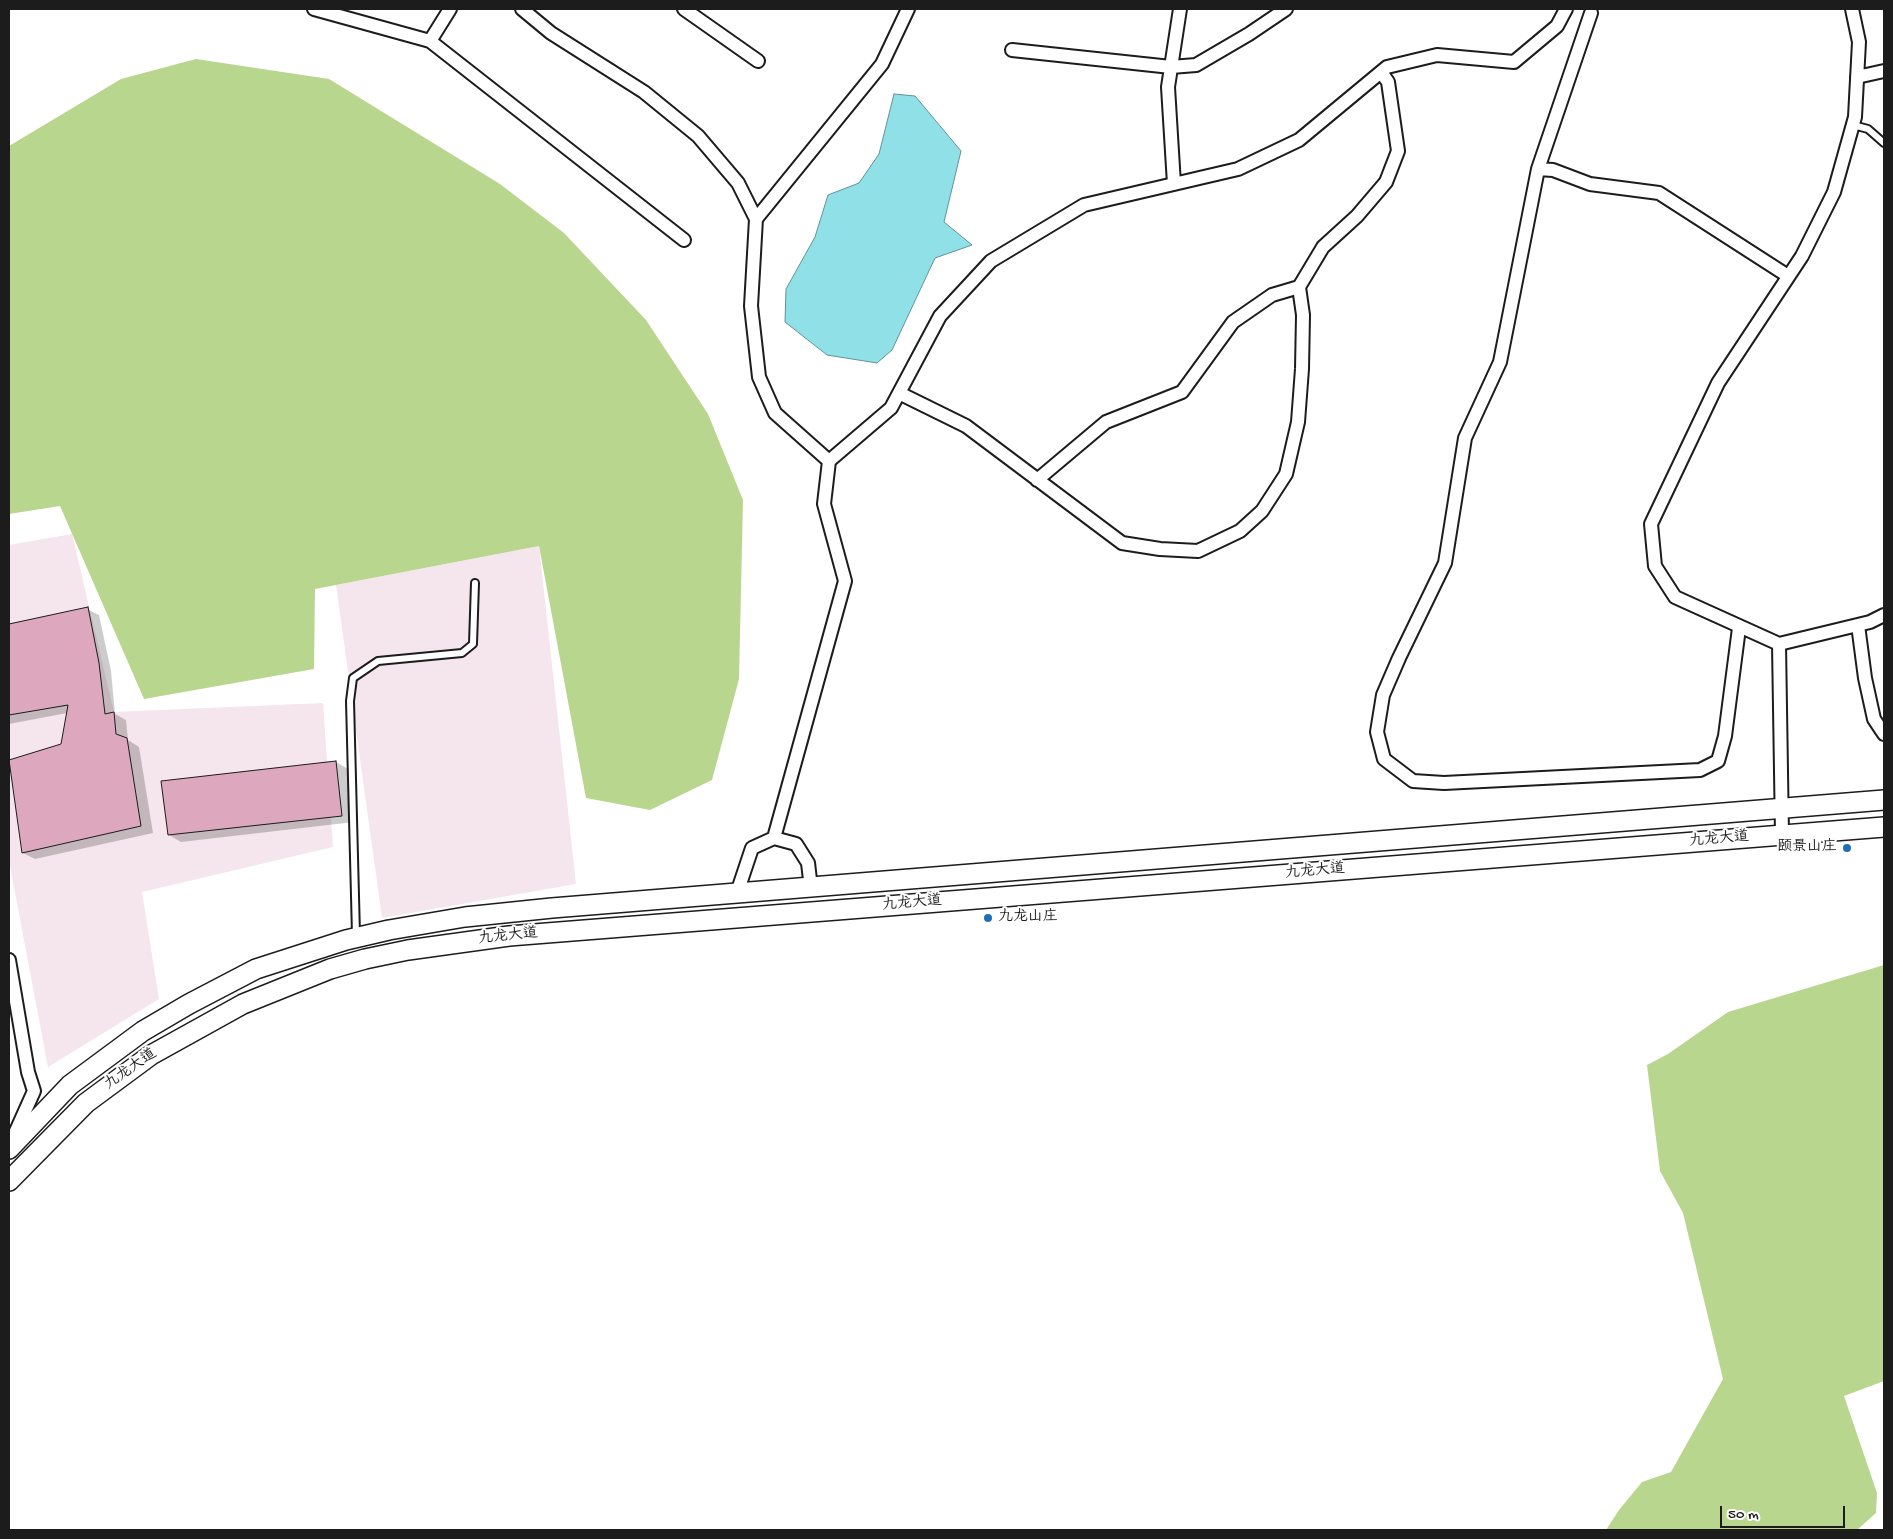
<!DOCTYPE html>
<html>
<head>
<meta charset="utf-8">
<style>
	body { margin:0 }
	#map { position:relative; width:1893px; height:1539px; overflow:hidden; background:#fff; font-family:"Gochi Hand",sans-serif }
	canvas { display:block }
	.frame { position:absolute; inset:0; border:10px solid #1c1c1c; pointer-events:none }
	.scale { position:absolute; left:1720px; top:1506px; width:125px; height:22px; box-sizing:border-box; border:2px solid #1c1c1c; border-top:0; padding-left:6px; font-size:15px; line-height:18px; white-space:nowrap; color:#1c1c1c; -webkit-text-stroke:4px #fff; paint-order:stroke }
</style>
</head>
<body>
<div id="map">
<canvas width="1893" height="1539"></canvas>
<div class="frame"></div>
<div class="scale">50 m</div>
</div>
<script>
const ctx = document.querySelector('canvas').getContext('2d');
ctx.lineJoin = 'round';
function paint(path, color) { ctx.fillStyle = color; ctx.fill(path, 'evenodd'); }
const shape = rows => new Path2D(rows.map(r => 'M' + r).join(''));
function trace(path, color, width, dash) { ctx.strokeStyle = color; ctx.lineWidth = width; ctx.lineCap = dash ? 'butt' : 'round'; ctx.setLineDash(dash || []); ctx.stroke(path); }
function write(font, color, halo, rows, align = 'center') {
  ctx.font = font + ' "Gochi Hand","LXGW WenKai TC",sans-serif'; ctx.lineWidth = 4; ctx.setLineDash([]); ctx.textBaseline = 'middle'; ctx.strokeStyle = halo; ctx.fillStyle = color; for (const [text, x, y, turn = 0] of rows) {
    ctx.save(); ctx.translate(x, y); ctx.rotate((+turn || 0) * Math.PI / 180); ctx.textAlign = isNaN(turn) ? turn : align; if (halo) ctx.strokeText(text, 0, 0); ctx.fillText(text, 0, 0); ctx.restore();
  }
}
paint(shape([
	[72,534,114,712,323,703,333,847,142,892,159,999,48,1067,9,861,9,545],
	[539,546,576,884,382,918,336,585]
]), '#f5e5ec');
paint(shape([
	[196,59,329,79,500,184,564,233,646,320,708,414,743,500,739,679,712,780,650,810,586,798,539,546,315,589,314,669,144,699,60,506,9,514,9,146,121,79],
	[1884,965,1884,1381,1844,1396,1877,1493,1876,1513,1857,1530,1606,1530,1619,1510,1642,1482,1671,1472,1723,1379,1683,1213,1660,1171,1647,1065,1668,1054,1728,1012]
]), '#b8d68e');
const water = shape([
	[894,94,915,96,961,151,944,222,972,245,935,258,892,350,877,363,827,355,785,322,786,289,815,237,828,195,859,183,879,154,894,94]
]);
paint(water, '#8fe1e7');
trace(water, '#619296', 1);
paint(shape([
	[87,609,99,615,111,671,115,714,126,720,128,740,139,747,153,833,35,859,23,853,9,761,62,744,67,713,9,724,9,625],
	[336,762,348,769,354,822,181,842,169,835]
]), '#0003');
const building = shape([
	[88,607,99,663,105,714,114,712,116,734,127,738,141,826,22,853,9,760,61,744,68,705,9,715,9,624,88,607],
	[336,761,342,816,168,835,161,781,336,761]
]);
paint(building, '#dda7be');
trace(building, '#1c1c1c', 1);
const lane = shape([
	[1853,125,1868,129,1884,143],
	[356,935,350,701,353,678,378,661,462,653,473,644,475,583]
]);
const street = shape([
	[314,9,430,41,684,240],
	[522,9,551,33,644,92,698,136,738,183,756,219],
	[684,9,758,61],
	[1852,9,1859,42,1855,117,1834,192,1802,256,1718,383,1651,524,1655,566,1675,597,1779,644,1870,622,1884,615],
	[1591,13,1538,169,1500,362,1465,438,1445,563,1399,658,1383,695,1377,732,1384,759,1413,781,1444,783,1700,770,1718,761,1725,736,1739,628],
	[430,41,450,9],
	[1012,50,1171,67,1196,65,1249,34,1286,9],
	[1857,77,1884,71],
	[1538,169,1553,170,1590,184,1659,193,1788,276],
	[1174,184,1168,87,1180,9],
	[899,393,966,426,1122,543,1160,549,1198,551,1240,531,1262,511,1286,474,1298,422,1302,369,1303,315,1299,287,1323,247,1357,216,1386,182,1398,151,1388,82,1381,72],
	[829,461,891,408,940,316,991,261,1084,205,1238,169,1299,140,1387,67,1437,55,1514,62,1557,26,1566,9],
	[1037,480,1106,422,1182,392,1233,322,1272,295,1299,287],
	[1858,625,1865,678,1874,719,1884,734],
	[1779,644,1782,835],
	[774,838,845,581,824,504,829,461,775,413,759,377,751,306,756,219,882,64,908,9],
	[737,893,752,848,774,838,796,844,808,863,811,888],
	[9,960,28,1072,34,1091,12,1140]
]);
const secondary = shape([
	[9,1149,70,1085,143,1031,189,1004,256,969,346,940,389,930,465,917,552,908,1884,800],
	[9,1181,86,1103,151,1055,243,1004,330,969,365,959,408,950,509,936,1884,827]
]);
trace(lane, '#1c1c1c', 10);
trace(street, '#1c1c1c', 16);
trace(secondary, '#1c1c1c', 22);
trace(lane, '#fff', 6);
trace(street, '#fff', 12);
trace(secondary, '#fff', 19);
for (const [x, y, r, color] of [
	[1847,848,5,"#1f6fb2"],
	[988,918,5,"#1f6fb2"]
]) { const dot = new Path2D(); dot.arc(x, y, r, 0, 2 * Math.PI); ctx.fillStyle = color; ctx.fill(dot); trace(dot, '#fff', 2); }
write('15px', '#1c1c1c', '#fff', [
	["九龙大道",1719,840,-5],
	["九龙大道",1315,872,-5],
	["九龙大道",912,904,-5],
	["九龙大道",508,937,-6],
	["九龙大道",131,1070,-35]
]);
write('15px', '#1c1c1c', '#fff', [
	["颐景山庄",1837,848],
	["九龙山庄",998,918,"left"]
], 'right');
</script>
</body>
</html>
